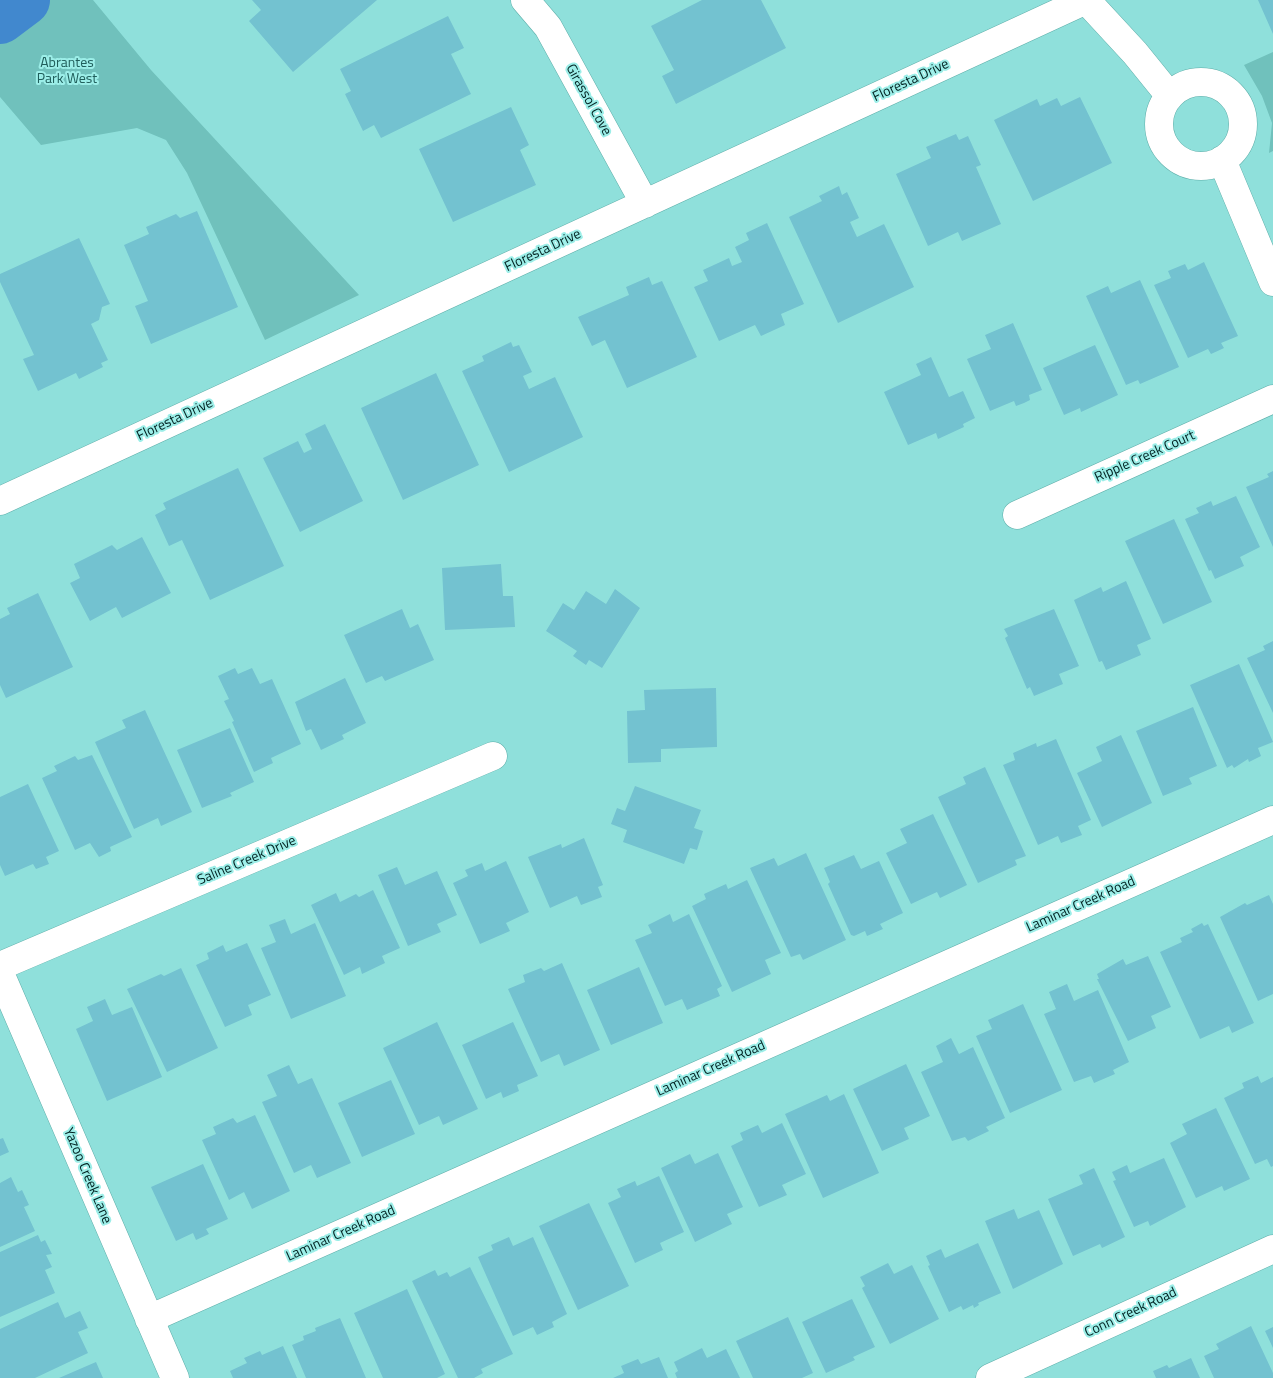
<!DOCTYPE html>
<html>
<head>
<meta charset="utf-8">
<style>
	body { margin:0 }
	canvas { display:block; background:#8fe0db }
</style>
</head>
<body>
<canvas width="1273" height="1378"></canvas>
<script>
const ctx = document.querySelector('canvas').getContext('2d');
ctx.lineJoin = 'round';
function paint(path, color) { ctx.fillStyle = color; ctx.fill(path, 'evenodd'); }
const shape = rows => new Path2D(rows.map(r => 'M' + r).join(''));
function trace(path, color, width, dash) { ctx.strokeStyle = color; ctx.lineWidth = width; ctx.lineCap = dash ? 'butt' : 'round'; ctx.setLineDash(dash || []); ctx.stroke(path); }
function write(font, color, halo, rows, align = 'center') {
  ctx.font = font + ' "Titillium Web",sans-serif'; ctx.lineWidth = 4; ctx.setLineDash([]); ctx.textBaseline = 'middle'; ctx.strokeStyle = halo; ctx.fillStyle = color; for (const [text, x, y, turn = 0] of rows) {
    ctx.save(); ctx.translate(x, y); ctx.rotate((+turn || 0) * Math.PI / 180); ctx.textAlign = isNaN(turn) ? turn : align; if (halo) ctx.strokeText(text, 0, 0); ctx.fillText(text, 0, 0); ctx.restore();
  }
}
paint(shape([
	[0,0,93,0,151,70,359,295,265,340,187,173,166,140,137,128,41,145,0,97],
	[1273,52,1273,151,1269,153,1272,123,1262,96,1244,65]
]), '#70c1bc');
trace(shape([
	[0,18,24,0]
]), '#4188ce', 52);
paint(shape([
	[252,0,377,0,293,72,249,21,261,10],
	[702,0,761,0,786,48,676,104,662,76,674,70,651,26],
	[1258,0,1273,0,1273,34],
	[448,16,464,48,451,54,471,94,381,138,374,125,363,131,345,94,351,91,340,69],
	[1080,97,1112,163,1033,201,994,120,1037,99,1040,106,1057,98,1061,106],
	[511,107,529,145,520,150,536,185,453,222,419,149],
	[956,134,959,140,968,136,981,165,976,167,1001,224,962,241,958,232,928,246,896,174,931,158,926,147],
	[839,186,842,195,847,192,859,218,850,222,857,237,884,224,914,287,838,323,789,217,822,201,819,196],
	[197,211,238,307,151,344,135,306,148,301,124,245,149,234,146,227,176,214,180,218],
	[767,223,804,304,781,314,785,325,761,336,755,325,719,341,694,287,708,281,703,270,729,258,732,266,742,262,735,247,749,240,746,233],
	[79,238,110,304,102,307,99,320,91,324,108,360,101,363,103,367,79,379,76,373,38,391,23,359,34,355,0,282,0,274],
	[1204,262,1238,336,1221,343,1224,348,1222,349,1211,354,1208,349,1188,358,1154,285,1171,278,1168,271,1185,264,1188,270],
	[649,277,652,285,662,281,697,357,627,388,605,340,592,346,578,317,629,295,626,287],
	[1140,280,1179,367,1140,384,1138,380,1126,385,1086,296,1108,286,1111,293],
	[1013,323,1042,390,1029,395,1030,400,1024,403,1016,406,1014,401,990,411,967,359,991,349,985,335],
	[511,342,513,347,519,345,532,372,523,376,529,389,555,377,583,437,509,472,462,371,484,361,482,356],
	[1095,345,1118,395,1081,412,1080,408,1064,415,1043,368],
	[931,357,949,397,963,391,975,418,963,424,964,427,938,439,936,433,908,445,884,392,921,375,916,364],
	[436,373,479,465,403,500,361,408],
	[325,424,363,501,300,532,263,458,298,441,304,453,312,449,305,434],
	[238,468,284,566,210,600,182,540,169,546,155,515,166,509,163,503],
	[1273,471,1273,547,1246,487,1269,477,1267,474],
	[1236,496,1260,547,1240,557,1244,566,1215,579,1211,570,1209,571,1185,519,1199,513,1196,508,1205,504,1211,501,1213,506],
	[1174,519,1212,602,1163,624,1125,541],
	[142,537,171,593,122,618,116,607,90,621,70,583,80,578,74,564,112,545,117,550],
	[501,564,503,596,513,596,515,627,445,630,442,568],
	[1126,581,1151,639,1137,645,1141,655,1106,670,1102,661,1099,662,1074,600,1101,587,1103,592],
	[615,589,640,608,602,668,589,660,586,665,573,656,577,651,546,631,563,603,574,610,586,591,606,604],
	[38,593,73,667,6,698,0,685,0,619,10,614,7,608],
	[402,609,410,628,418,624,434,660,385,681,382,676,366,683,344,635],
	[1054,609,1079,666,1059,674,1063,684,1034,696,1030,687,1027,689,1005,638,1008,636,1004,629],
	[1273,641,1273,713,1247,658,1265,650,1263,646],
	[1239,664,1273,742,1258,748,1261,756,1249,762,1248,759,1234,768,1232,765,1227,768,1190,685],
	[235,668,238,674,252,668,260,684,272,679,301,744,271,758,273,763,254,772,232,722,234,721,224,701,229,699,218,676],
	[345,678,366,723,342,735,344,739,321,750,311,729,306,731,295,702],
	[716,688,717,747,661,749,661,762,628,763,627,711,645,710,644,690],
	[1193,707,1217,766,1189,778,1192,784,1163,796,1136,731],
	[145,710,192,812,161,826,158,818,134,829,95,742,126,728,122,720],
	[230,728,254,782,230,793,232,796,202,808,177,750],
	[1121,735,1152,803,1102,827,1077,773,1102,761,1096,747],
	[1056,739,1091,820,1078,826,1082,835,1061,843,1058,836,1038,845,1003,765,1015,760,1013,753,1036,743,1037,747],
	[92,755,132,837,110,847,111,851,99,857,90,843,75,850,42,778,57,771,54,766,75,756,78,760],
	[985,767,1026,856,1015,860,1017,865,978,883,938,797,966,784,963,777],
	[28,784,59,851,46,857,49,864,36,869,33,864,5,876,0,865,0,797],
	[635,786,701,810,694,828,703,831,697,850,690,848,684,864,623,842,627,830,611,824,617,808,625,811],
	[933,814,967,885,940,898,937,892,911,904,886,853,907,843,900,829],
	[584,838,603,885,598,887,602,897,581,905,577,896,550,908,528,857,561,844,562,848],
	[806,853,846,940,803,960,800,954,791,957,750,868,774,858,778,866],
	[854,855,861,869,879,861,903,913,880,924,883,929,867,936,865,931,854,936,851,935,828,884,830,882,824,868],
	[506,861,529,912,506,923,510,931,480,944,453,883,468,876,465,870,482,863,485,871],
	[397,867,405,885,437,871,457,915,437,924,441,932,408,946,378,875],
	[747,880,781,953,765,960,771,974,732,992,692,906,706,899,704,894,726,884,728,889],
	[373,890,400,948,382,956,385,963,362,974,360,967,344,975,311,905,336,893,340,902,356,894,359,897],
	[1269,895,1273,904,1273,994,1258,1001,1220,917,1245,903,1247,905],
	[670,914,673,922,689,914,722,986,717,989,720,996,687,1010,682,999,665,1006,635,940,652,933,648,925],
	[285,919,291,934,315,923,346,996,291,1019,261,948,276,942,269,925],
	[1202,923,1204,926,1208,924,1254,1023,1232,1033,1229,1026,1200,1039,1160,952,1182,942,1180,938,1193,932,1191,929],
	[247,943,271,995,248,1005,252,1015,225,1027,196,965,209,959,207,953,223,945,226,952],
	[1148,956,1171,1007,1151,1016,1156,1028,1128,1041,1097,979,1099,979,1097,974,1123,959,1126,965],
	[562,963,600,1050,564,1066,559,1054,541,1062,508,989,525,982,523,975,541,968,544,971],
	[639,967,663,1023,611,1045,587,990],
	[181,968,218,1048,167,1072,127,989,161,974,164,976],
	[1067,984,1074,1001,1098,990,1129,1062,1113,1070,1115,1074,1094,1083,1091,1076,1074,1082,1044,1014,1056,1009,1049,992],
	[105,999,112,1015,132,1007,162,1077,107,1101,76,1029,93,1021,87,1007],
	[1023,1004,1062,1090,1010,1113,976,1036,992,1029,988,1020],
	[437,1022,478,1109,443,1125,439,1116,419,1125,383,1048],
	[513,1022,538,1076,517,1085,519,1091,503,1098,501,1092,486,1099,462,1045],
	[951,1038,959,1054,973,1047,1005,1118,986,1127,989,1131,968,1141,965,1137,952,1141,921,1072,943,1062,936,1046],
	[906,1064,930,1116,904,1128,909,1139,882,1151,853,1089],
	[289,1065,298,1084,312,1078,351,1163,317,1178,311,1165,294,1173,262,1102,277,1096,267,1075],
	[1258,1076,1261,1083,1273,1077,1273,1166,1271,1167,1267,1159,1255,1164,1224,1098,1244,1088,1242,1083],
	[391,1080,415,1134,362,1157,338,1103],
	[844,1094,879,1173,823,1198,785,1114,827,1095,830,1101],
	[1216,1108,1250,1179,1224,1191,1222,1186,1196,1198,1170,1143,1187,1134,1182,1124],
	[255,1115,290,1191,252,1209,244,1192,229,1200,202,1140,216,1134,213,1127,233,1118,237,1123],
	[782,1123,806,1174,782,1185,787,1195,759,1207,731,1146,743,1140,740,1133,758,1125,762,1133],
	[3,1138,9,1152,0,1156,0,1139],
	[718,1153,743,1207,727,1214,732,1224,695,1242,661,1168,690,1154,695,1164],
	[1164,1158,1186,1207,1150,1226,1148,1221,1134,1227,1113,1181,1116,1180,1112,1172,1127,1165,1130,1173],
	[203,1164,228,1219,206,1229,209,1234,196,1240,193,1233,176,1241,151,1187],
	[1094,1168,1125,1237,1102,1248,1100,1244,1073,1256,1048,1199,1083,1184,1079,1175],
	[659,1176,684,1232,660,1243,663,1250,635,1263,608,1203,621,1197,617,1189,635,1181,637,1186],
	[11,1177,18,1192,22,1190,29,1205,24,1207,35,1231,0,1247,0,1183],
	[589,1203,629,1286,578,1310,539,1226],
	[1014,1209,1018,1219,1039,1210,1063,1264,1013,1289,985,1221],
	[38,1235,41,1242,45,1240,52,1254,46,1255,52,1267,45,1270,55,1293,0,1317,0,1252],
	[509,1237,513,1246,533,1237,567,1314,552,1322,554,1327,537,1335,533,1327,513,1336,478,1257,493,1250,491,1245],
	[978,1243,1001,1293,978,1303,979,1305,974,1308,973,1305,963,1310,961,1306,949,1312,928,1266,930,1265,926,1256,941,1249,945,1258],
	[888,1263,894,1274,912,1265,939,1319,890,1344,862,1288,865,1286,860,1277],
	[470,1267,513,1354,481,1369,483,1373,474,1378,458,1378,412,1281,435,1270,438,1276,447,1272,450,1277],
	[407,1289,445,1374,437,1378,383,1378,354,1313],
	[852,1299,875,1347,853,1357,855,1360,826,1373,802,1322],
	[58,1302,65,1318,80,1311,88,1328,78,1332,88,1353,35,1378,0,1378,0,1329],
	[788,1317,813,1373,802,1378,753,1378,736,1341],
	[340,1318,366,1378,306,1378,292,1345,304,1340,303,1336,316,1331,315,1328],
	[1251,1326,1273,1373,1273,1378,1214,1378,1204,1356,1219,1349,1216,1344],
	[1273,1327,1273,1348,1265,1331],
	[283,1346,297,1378,233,1378,230,1371,247,1363,244,1358,260,1351,262,1355],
	[702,1348,707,1358,726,1349,740,1378,677,1378,675,1373,678,1371,674,1362],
	[659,1357,668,1378,613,1378,624,1373,621,1366,638,1359,641,1364],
	[1191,1358,1200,1378,1156,1378,1153,1371,1167,1365,1169,1368],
	[96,1362,103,1378,59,1378]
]), '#73c2d0');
const minor = shape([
	[525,0,548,27,645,204],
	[1086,0,1135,53,1169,95],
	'1159 124a42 42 0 1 1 84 0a42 42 0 1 1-84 0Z',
	[1222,160,1273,282],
	[0,501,1086,0],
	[1017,515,1273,399],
	[0,966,493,756],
	[0,973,175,1378],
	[149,1319,1273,820],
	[990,1378,1273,1249]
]);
trace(minor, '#5daea9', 29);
trace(minor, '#fff', 28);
write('14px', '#205e5b', '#9ceee8', [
	["Abrantes",67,64],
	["Park West",67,80]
]);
write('14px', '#002120', '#9ceee8', [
	["Floresta Drive",911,81,-25],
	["Girassol Cove",588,100,61],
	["Floresta Drive",543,251,-25],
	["Floresta Drive",175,420,-25],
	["Ripple Creek Court",1145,457,-24],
	["Saline Creek Drive",247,861,-23],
	["Laminar Creek Road",1081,905,-24],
	["Laminar Creek Road",711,1069,-24],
	["Yazoo Creek Lane",87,1176,67],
	["Laminar Creek Road",341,1234,-24],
	["Conn Creek Road",1131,1313,-25]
]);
</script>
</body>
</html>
